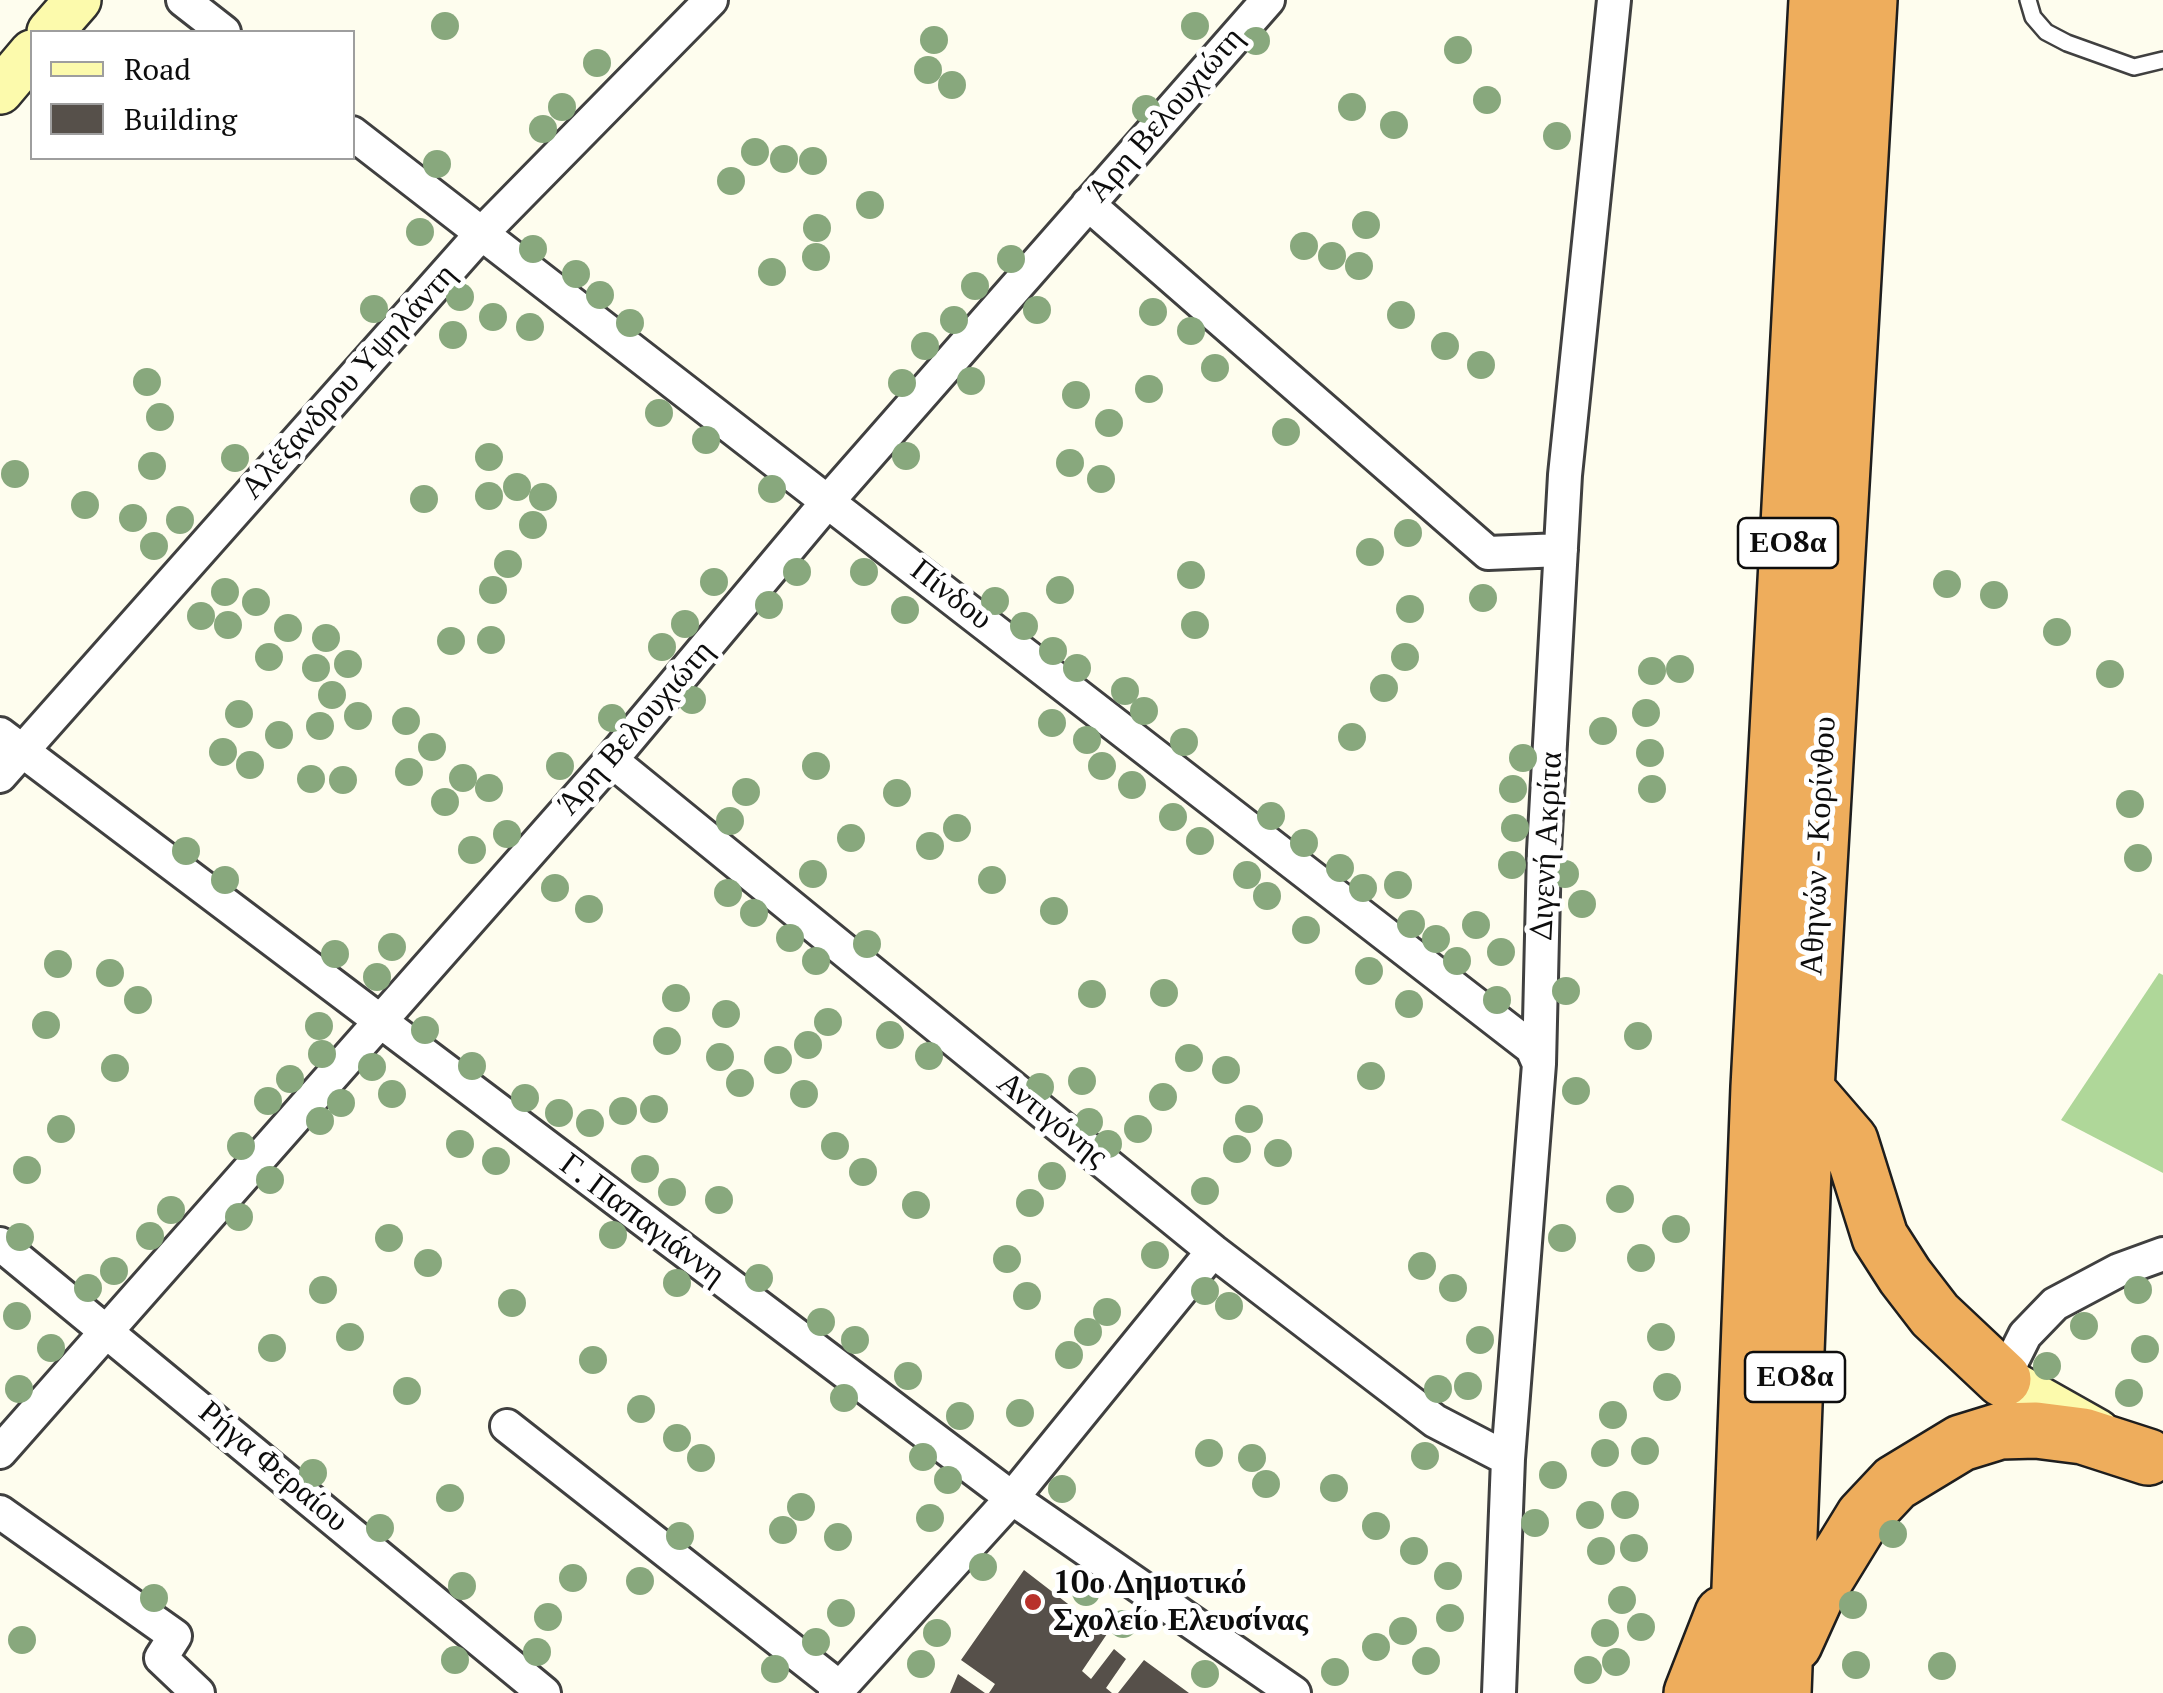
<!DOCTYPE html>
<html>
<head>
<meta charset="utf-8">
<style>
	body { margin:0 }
	#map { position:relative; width:2163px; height:1693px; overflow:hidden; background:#fefdee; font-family:"PT Serif",serif }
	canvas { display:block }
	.legend { position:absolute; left:30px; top:30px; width:325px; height:130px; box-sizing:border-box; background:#fff; border:2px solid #9e9e9e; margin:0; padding:12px 18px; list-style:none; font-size:30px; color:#0d0d0d }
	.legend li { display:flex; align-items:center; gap:20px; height:50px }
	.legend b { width:50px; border:2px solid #9e9e9e }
</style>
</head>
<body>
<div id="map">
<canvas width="2163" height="1693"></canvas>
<ul class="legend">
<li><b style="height:12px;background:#fcfaac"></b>Road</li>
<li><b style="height:28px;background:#56504a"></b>Building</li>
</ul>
</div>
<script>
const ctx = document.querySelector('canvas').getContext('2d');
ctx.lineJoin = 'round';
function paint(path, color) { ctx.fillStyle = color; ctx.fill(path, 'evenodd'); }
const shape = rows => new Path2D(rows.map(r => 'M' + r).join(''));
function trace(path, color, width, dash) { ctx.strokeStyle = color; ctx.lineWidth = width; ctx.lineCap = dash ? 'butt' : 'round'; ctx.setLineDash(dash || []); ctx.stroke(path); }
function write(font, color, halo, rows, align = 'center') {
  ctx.font = font + ' "PT Serif",serif'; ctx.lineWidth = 10; ctx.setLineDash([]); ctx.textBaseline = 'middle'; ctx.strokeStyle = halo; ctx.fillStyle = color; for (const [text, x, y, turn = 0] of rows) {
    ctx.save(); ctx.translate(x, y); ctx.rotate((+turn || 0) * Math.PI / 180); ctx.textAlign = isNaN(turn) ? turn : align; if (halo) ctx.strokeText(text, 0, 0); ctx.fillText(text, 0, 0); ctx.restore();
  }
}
paint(shape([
	[2159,973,2163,975,2163,1173,2061,1120]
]), '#afd799');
paint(shape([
	[1024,1570,1107,1634,1082,1671,1091,1679,1114,1649,1126,1659,1106,1688,1112,1693,989,1693,995,1684,961,1660],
	[1144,1660,1189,1693,1118,1693],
	[958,1674,985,1693,950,1693]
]), '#56504a');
const lane = shape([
	[2028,0,2033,17,2046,32,2067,43,2134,67,2163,60]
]);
const street = shape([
	[183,0,224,32],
	[352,133,1532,1048,1539,1064],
	[1088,204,1488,553,1561,550],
	[0,734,1012,1498,1294,1693],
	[611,760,1213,1251,1435,1421,1508,1459],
	[0,776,481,234,711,0],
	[0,1244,544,1693],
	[2003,1379,2025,1335,2055,1304,2119,1270,2163,1254],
	[507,1426,839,1687],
	[0,1452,611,760,829,500,1268,0],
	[0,1512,175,1636,161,1658,198,1693],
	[835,1693,1012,1498,1213,1251],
	[1499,1693,1508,1459,1539,1064,1544,851,1565,475,1614,0]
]);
const secondary = shape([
	[50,32,78,0],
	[0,91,32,53],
	[2003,1379,2097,1432]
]);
const highway = shape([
	[1806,1090,1850,1141,1880,1237,1905,1276,1935,1315,2003,1379],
	[1794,1644,1818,1591,1864,1516,1895,1483,1961,1443,2000,1431,2036,1430,2083,1436,2148,1457],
	[1692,1693,1723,1614],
	[1736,1693,1759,1087,1817,0],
	[1783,1693,1806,1090,1869,0]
]);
trace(lane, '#404040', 20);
trace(street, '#404040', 38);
trace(secondary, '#2f2f2f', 50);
trace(highway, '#1e1e1e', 60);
trace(lane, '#fff', 15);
trace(street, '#fff', 32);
trace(secondary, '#fcfaac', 45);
trace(highway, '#eead5c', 55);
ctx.fillStyle = '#88a87d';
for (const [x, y] of [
	[445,26],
	[1195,26],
	[934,40],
	[1256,41],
	[1458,50],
	[597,63],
	[928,70],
	[952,85],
	[1487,100],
	[562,107],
	[1352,107],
	[1146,109],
	[1394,125],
	[543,129],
	[1557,136],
	[755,152],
	[784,159],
	[813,161],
	[437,164],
	[731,181],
	[870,205],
	[1366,225],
	[817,228],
	[420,232],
	[1304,246],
	[533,249],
	[1332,256],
	[816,257],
	[1011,259],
	[1359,266],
	[772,272],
	[576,274],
	[975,286],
	[600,295],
	[460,297],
	[374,309],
	[1037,310],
	[1153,312],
	[1401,315],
	[493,317],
	[954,320],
	[630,323],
	[530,327],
	[1191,331],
	[453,335],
	[925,346],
	[1445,346],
	[1481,365],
	[1215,368],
	[971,381],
	[147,382],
	[902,383],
	[1149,389],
	[1076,395],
	[659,413],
	[160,417],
	[1109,423],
	[1286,432],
	[706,440],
	[906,456],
	[489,457],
	[235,458],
	[1070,463],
	[152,466],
	[15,474],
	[1101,479],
	[517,487],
	[772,489],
	[489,496],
	[543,497],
	[424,499],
	[85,505],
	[133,518],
	[180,520],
	[533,525],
	[1408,533],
	[154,546],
	[1370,552],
	[508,564],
	[797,572],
	[864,572],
	[1191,575],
	[714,582],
	[1947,584],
	[493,590],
	[1060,590],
	[225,592],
	[1994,595],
	[1483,598],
	[995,601],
	[256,602],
	[769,605],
	[1410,609],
	[905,610],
	[201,616],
	[685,624],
	[228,625],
	[1195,625],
	[1024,626],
	[288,628],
	[2057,632],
	[326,638],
	[491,640],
	[451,641],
	[662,647],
	[1053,651],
	[269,657],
	[1405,657],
	[348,664],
	[316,668],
	[1077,668],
	[1680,669],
	[1652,671],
	[2110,674],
	[1384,688],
	[1125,691],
	[332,695],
	[692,700],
	[1144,711],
	[1646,713],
	[239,714],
	[358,716],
	[612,718],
	[406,721],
	[1052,723],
	[320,726],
	[1603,731],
	[279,735],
	[1352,737],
	[1087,740],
	[1184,742],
	[432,747],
	[223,752],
	[1650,753],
	[1523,758],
	[250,765],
	[560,766],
	[816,766],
	[1102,766],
	[409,772],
	[463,778],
	[311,779],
	[343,780],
	[1132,785],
	[489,788],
	[1513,789],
	[1652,789],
	[746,792],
	[897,793],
	[445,802],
	[2130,804],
	[1271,816],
	[1173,817],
	[730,821],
	[957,828],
	[1515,828],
	[507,834],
	[851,838],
	[1200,841],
	[1304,843],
	[930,846],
	[472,850],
	[186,851],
	[2138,858],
	[1512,865],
	[1340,868],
	[813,874],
	[1565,874],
	[1247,875],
	[225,880],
	[992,880],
	[1398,885],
	[555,888],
	[1363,888],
	[728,893],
	[1267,896],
	[1582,904],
	[589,909],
	[1054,911],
	[754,913],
	[1411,924],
	[1476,925],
	[1306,930],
	[790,938],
	[1436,939],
	[867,944],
	[392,947],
	[1501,952],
	[335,954],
	[816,961],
	[1457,961],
	[58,964],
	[1369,971],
	[110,973],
	[377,977],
	[1566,991],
	[1164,993],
	[1092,994],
	[676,998],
	[138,1000],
	[1497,1000],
	[1409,1004],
	[726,1014],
	[828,1022],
	[46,1025],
	[319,1026],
	[425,1030],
	[890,1035],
	[1638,1036],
	[667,1041],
	[808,1045],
	[322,1054],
	[929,1056],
	[720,1057],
	[1189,1058],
	[778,1060],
	[472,1066],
	[372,1067],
	[115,1068],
	[1226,1070],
	[1371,1076],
	[290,1079],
	[1082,1081],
	[740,1083],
	[1040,1087],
	[1576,1091],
	[392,1094],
	[804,1094],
	[1163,1097],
	[525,1098],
	[268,1101],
	[341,1103],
	[654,1109],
	[623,1111],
	[559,1113],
	[1249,1119],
	[320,1121],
	[1089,1122],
	[590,1123],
	[61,1129],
	[1138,1129],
	[460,1144],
	[1108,1144],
	[241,1146],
	[835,1146],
	[1237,1149],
	[1278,1153],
	[496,1161],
	[645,1169],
	[27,1170],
	[863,1172],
	[1052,1176],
	[270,1180],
	[1205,1191],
	[672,1192],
	[1620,1199],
	[719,1200],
	[1030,1203],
	[916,1205],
	[171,1210],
	[239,1217],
	[1676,1229],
	[613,1235],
	[150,1236],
	[20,1237],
	[389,1238],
	[1562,1238],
	[1155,1255],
	[1641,1258],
	[1007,1259],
	[428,1263],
	[1422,1266],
	[114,1271],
	[759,1278],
	[677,1283],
	[88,1288],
	[1453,1288],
	[323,1290],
	[2138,1290],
	[1205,1291],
	[1027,1296],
	[512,1303],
	[1229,1306],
	[1107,1312],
	[17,1316],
	[821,1322],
	[2084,1326],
	[1088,1332],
	[350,1337],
	[1661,1337],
	[855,1340],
	[1480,1340],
	[51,1348],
	[272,1348],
	[2145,1349],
	[1069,1355],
	[593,1360],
	[2047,1366],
	[908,1376],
	[1468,1386],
	[1667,1387],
	[19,1389],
	[1438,1389],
	[407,1391],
	[2129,1393],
	[844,1398],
	[641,1409],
	[1020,1413],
	[1613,1415],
	[960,1416],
	[677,1438],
	[1645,1451],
	[1209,1453],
	[1605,1453],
	[1425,1456],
	[923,1457],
	[701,1458],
	[1252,1458],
	[313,1473],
	[1553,1475],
	[948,1480],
	[1266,1484],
	[1334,1488],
	[1062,1489],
	[450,1498],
	[1625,1505],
	[801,1507],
	[1590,1515],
	[930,1518],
	[1535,1523],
	[1376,1526],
	[380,1528],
	[783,1530],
	[1893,1534],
	[680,1536],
	[838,1537],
	[1634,1548],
	[1414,1551],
	[1601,1551],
	[983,1567],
	[1448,1576],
	[573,1578],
	[640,1581],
	[462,1586],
	[1086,1592],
	[154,1598],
	[1622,1600],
	[1853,1605],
	[841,1613],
	[548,1617],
	[1450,1618],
	[1123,1624],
	[1641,1627],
	[1403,1631],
	[937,1633],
	[1605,1633],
	[22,1640],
	[816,1642],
	[1376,1647],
	[537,1652],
	[455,1660],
	[1426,1661],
	[1616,1662],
	[921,1664],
	[1856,1665],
	[1942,1666],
	[775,1669],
	[1588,1670],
	[1335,1672],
	[1205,1674]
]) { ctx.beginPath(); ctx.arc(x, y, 14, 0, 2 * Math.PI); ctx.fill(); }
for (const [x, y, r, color] of [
	[1033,1602,10,"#b8312b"]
]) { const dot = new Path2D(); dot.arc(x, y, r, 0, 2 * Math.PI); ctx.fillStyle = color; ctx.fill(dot); trace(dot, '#fff', 4); }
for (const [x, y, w] of [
	[1788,543,100],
	[1795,1377,100]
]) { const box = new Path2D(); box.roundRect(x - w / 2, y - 25, w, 50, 8); ctx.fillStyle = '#fff'; ctx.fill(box); trace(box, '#0d0d0d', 2.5); }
write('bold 30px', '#0d0d0d', null, [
	["ΕΟ8α",1788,543],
	["ΕΟ8α",1795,1377]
]);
write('32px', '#0d0d0d', '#fff', [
	["Άρη Βελουχιώτη",1166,115,-49],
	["Αλέξανδρου Υψηλάντη",349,382,-48],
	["Πίνδου",951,595,38],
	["Άρη Βελουχιώτη",636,728,-49],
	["Διγενή Ακρίτα",1547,846,-87],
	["Αθηνών - Κορίνθου",1819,846,-87],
	["Αντιγόνης",1052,1120,39],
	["Γ. Παπαγιάννη",642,1220,37],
	["Ρήγα Φεραίου",273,1467,40]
]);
write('bold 32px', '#0d0d0d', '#fff', [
	["10ο Δημοτικό",1053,1584],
	["Σχολείο Ελευσίνας",1053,1621]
], 'left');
</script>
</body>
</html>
